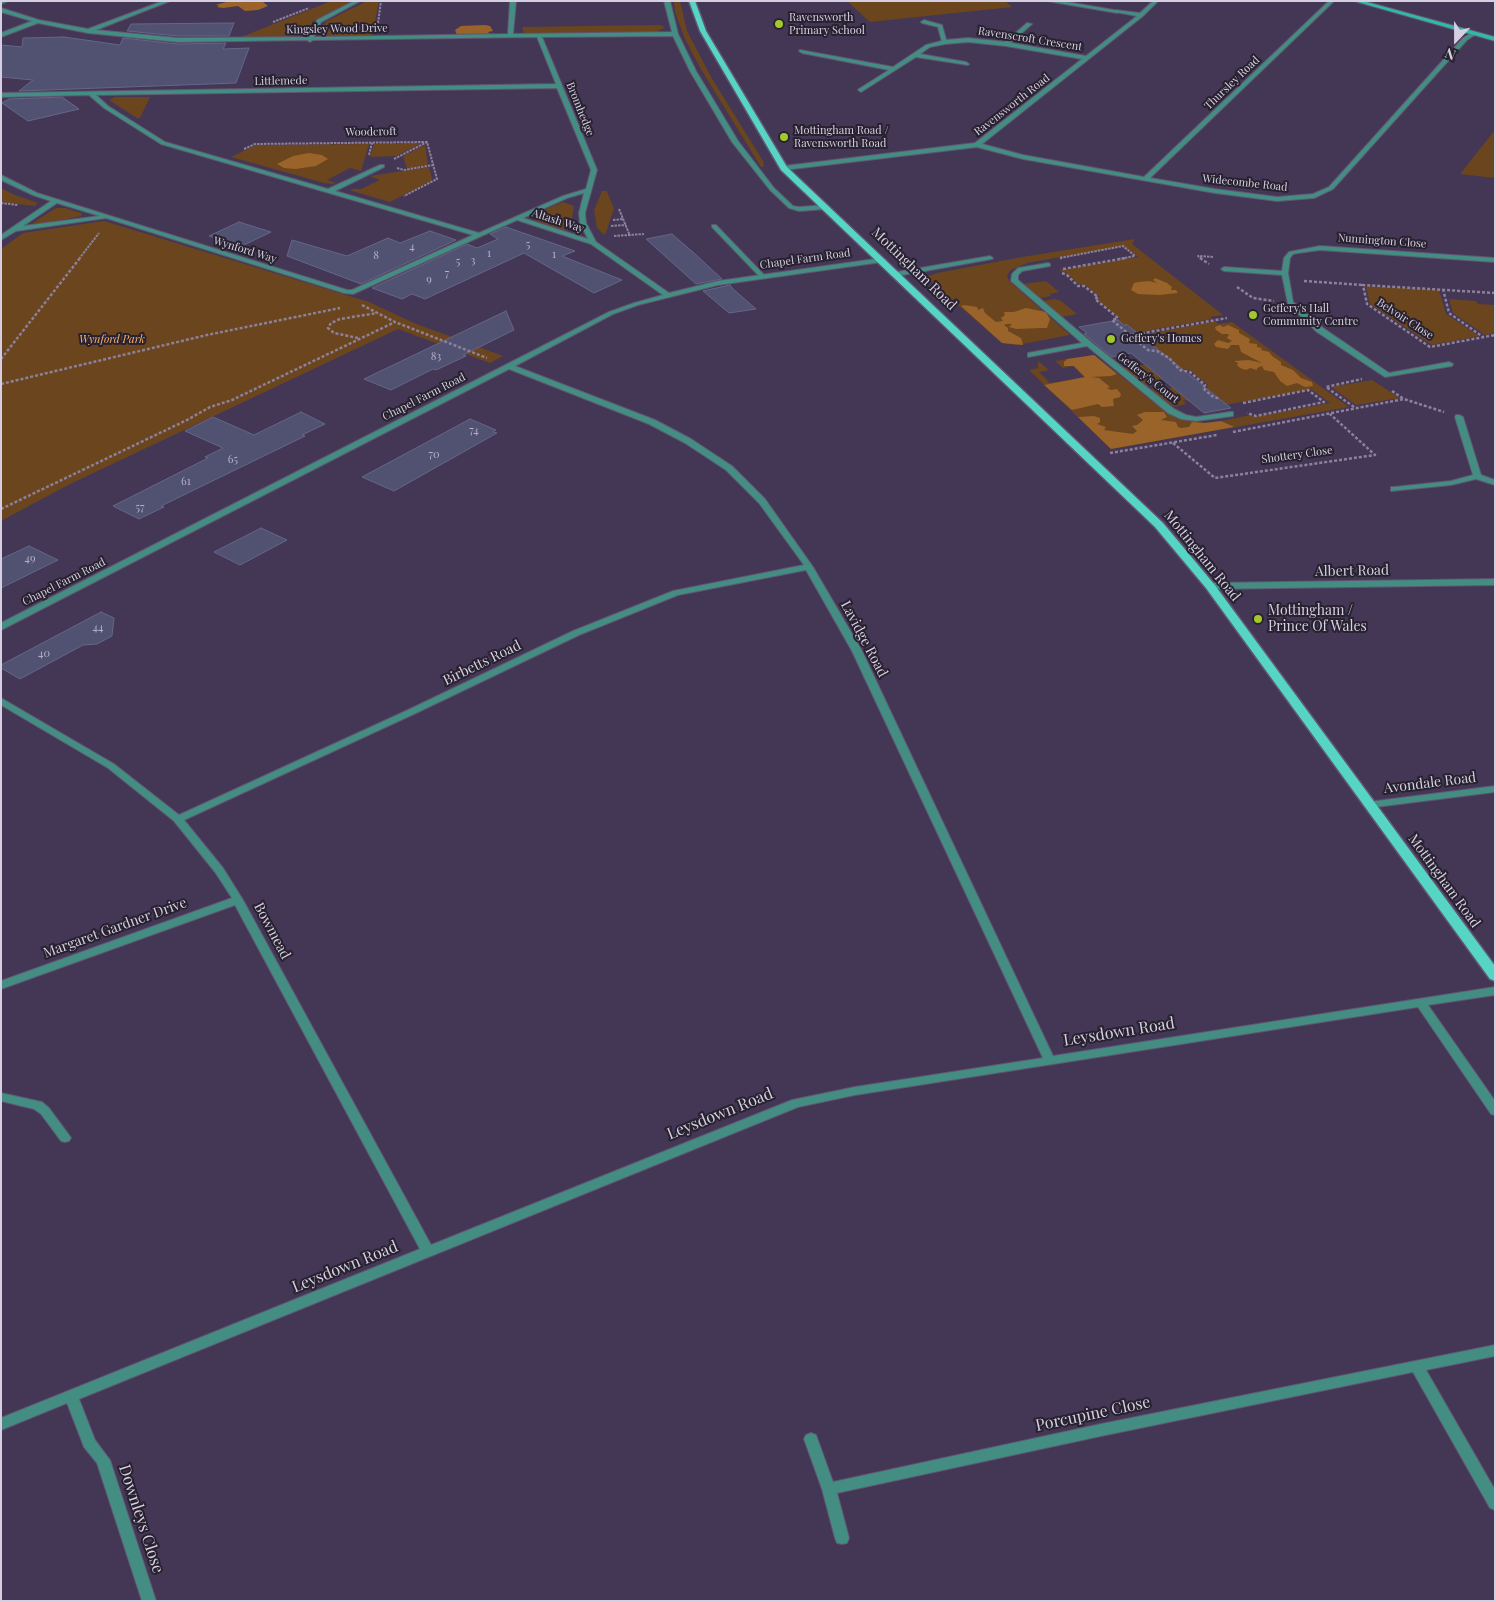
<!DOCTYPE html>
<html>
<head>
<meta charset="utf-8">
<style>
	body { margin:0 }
	#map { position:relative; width:1496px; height:1602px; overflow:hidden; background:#443756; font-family:"Playfair Display",serif }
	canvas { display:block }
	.frame { position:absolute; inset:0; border:2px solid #d6cfe2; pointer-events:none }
	.north { position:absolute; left:1431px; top:15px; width:50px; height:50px; -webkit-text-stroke:4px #282230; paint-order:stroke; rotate:202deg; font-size:14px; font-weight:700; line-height:20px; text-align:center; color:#d6cfe2 }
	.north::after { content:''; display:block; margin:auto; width:18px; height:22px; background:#d6cfe2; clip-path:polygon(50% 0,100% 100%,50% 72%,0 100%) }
</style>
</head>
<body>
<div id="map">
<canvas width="1496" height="1602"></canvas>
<div class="frame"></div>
<div class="north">N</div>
</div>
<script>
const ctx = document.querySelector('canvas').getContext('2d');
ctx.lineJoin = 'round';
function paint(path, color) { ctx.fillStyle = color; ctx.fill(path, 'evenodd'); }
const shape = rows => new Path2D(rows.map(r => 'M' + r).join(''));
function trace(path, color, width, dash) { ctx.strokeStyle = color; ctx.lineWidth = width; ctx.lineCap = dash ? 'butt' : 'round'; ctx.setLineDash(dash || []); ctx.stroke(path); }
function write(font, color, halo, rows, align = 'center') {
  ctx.font = font + ' "Playfair Display",serif'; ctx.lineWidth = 4; ctx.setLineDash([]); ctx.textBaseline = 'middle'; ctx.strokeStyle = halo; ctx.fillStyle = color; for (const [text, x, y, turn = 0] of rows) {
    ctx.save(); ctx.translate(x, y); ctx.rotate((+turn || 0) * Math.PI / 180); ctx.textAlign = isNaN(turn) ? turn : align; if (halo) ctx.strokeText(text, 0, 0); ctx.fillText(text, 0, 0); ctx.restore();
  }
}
paint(shape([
	[331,1,352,1,313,21,306,33,295,37,239,38],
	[367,1,379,1,372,36,328,36,321,34,321,29,327,21],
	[674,1,680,1,687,31,711,77,763,161,764,167,761,167,702,71,685,39,675,12],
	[847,1,1005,1,1012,7,870,22],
	[659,25,663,26,664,28,656,32,592,33,524,34,522,27],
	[115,97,150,97,140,118,137,118,109,100],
	[1495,130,1495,178,1460,174],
	[422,143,396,156,370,157,374,144],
	[369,144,361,171,350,168,327,180,336,183,333,184,324,183,231,157,256,145],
	[425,145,428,165,407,169,403,156],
	[429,167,432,179,431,181,390,202,352,191,350,189,361,189,380,180,370,176],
	[1,188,15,195,38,203,35,206,1,202],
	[602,191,607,191,614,209,605,235,597,228,594,210],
	[563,202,574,206,572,219,576,228,573,230,563,230,536,221,533,217,534,214],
	[56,208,65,208,81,213,82,216,40,224,33,223],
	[104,221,369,302,414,323,503,356,490,363,398,329,68,485,1,521,1,249,23,233],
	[1135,239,1132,244,1223,315,1210,317,1212,319,1135,333,1129,332,1114,320,1120,319,1096,299,1100,297,1085,285,1078,284,1068,274,1059,270,1138,257,1124,246,1027,263,1011,270,1007,275,1009,281,1070,335,1017,345,1002,343,926,277,937,273,1022,257],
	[1046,281,1059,292,1050,294,1051,296,1040,298,1023,284],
	[1366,286,1439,290,1446,314,1479,336,1432,345,1370,304],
	[1055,299,1061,301,1077,314,1061,317,1043,301],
	[1449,299,1476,301,1478,304,1495,305,1495,333,1485,335,1453,313],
	[1215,321,1218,324,1232,322,1349,407,1111,449,1029,370,1038,368,1038,361,1049,370,1039,372,1050,383,1085,378,1073,366,1063,368,1055,361,1094,355,1164,410,1183,419,1196,422,1211,423,1251,415,1254,417,1330,403,1311,389,1225,405,1221,399,1206,388,1208,388,1206,386,1208,385,1190,370,1182,369,1158,349,1151,350,1137,336],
	[1144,365,1147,365,1163,379,1155,381,1157,383,1146,386,1124,368],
	[1372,380,1400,398,1356,405,1331,387],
	[1161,387,1172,392,1169,388,1173,388,1189,401,1183,400,1186,404,1174,407,1150,389]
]), '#6b451e');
paint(shape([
	[230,1,262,1,268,6,258,10,245,11,238,6,223,8,217,7,219,5,215,5],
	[485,25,490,26,493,31,488,32,490,34,488,34,462,35,457,35,455,30,461,26],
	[309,153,322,155,328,159,316,166,296,169,284,168,277,164,293,156],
	[1155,278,1167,283,1172,287,1171,290,1176,290,1178,293,1159,295,1138,294,1131,290,1134,283,1138,282,1149,281,1157,283,1153,280],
	[964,305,977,307,978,310,983,308,985,313,996,322,1003,321,1001,318,1005,315,1004,312,1014,312,1026,308,1046,312,1050,319,1047,328,1042,328,1016,329,1009,327,1012,324,1006,324,1004,325,1008,328,1008,331,1021,338,1023,345,1002,343,961,306],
	[1220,325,1223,327,1228,325,1239,330,1239,333,1250,339,1249,343,1257,344,1257,347,1262,348,1261,350,1269,352,1272,356,1281,362,1281,365,1293,370,1301,378,1312,382,1313,386,1305,387,1297,383,1287,386,1280,381,1274,372,1264,370,1262,366,1257,368,1257,370,1250,368,1246,370,1240,368,1237,365,1238,363,1234,361,1249,360,1262,363,1241,352,1239,345,1231,345,1228,349,1216,347,1214,344,1218,340,1228,343,1232,341,1227,338,1229,334,1222,334,1216,330,1215,327],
	[1094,355,1117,374,1111,376,1091,377,1099,378,1110,387,1107,388,1111,390,1117,389,1121,394,1120,397,1113,399,1114,406,1102,407,1098,404,1072,410,1044,385,1085,377,1074,366,1064,366,1064,362,1067,359],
	[1145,412,1164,412,1167,417,1161,420,1176,422,1178,427,1181,428,1189,427,1192,422,1205,423,1221,421,1234,427,1111,449,1078,417,1094,416,1100,418,1100,422,1097,424,1106,427,1104,430,1133,434,1137,431,1132,426,1137,425,1143,420,1137,415]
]), '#99632a');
const building = shape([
	[234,23,229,36,178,36,127,31,131,24,234,23],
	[64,37,120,45,123,38,178,44,226,43,223,49,249,48,236,83,19,91,33,80,1,77,1,45,22,47,23,38,64,37],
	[62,97,79,109,28,121,2,103,9,99,62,97],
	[239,222,271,232,242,246,209,236,239,222],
	[506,227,575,251,562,256,622,280,594,293,524,253,425,299,412,294,402,299,372,288,467,244,477,248,498,239,490,234,506,227],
	[430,231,456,240,361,284,287,256,292,240,347,256,388,238,400,243,430,231],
	[672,234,694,253,722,279,696,284,646,239,672,234],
	[730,285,733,289,756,309,729,313,703,291,730,285],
	[506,311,514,330,463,355,466,356,436,370,433,369,391,390,364,379,506,311],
	[1118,320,1125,326,1126,324,1231,408,1204,413,1131,353,1112,357,1084,334,1087,333,1079,327,1118,320],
	[301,412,325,424,302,435,305,436,161,506,164,507,139,519,113,506,208,458,205,457,223,448,185,431,213,417,254,435,301,412],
	[470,419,496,430,493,432,497,433,394,491,362,477,470,419],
	[261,528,287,540,240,565,214,552,261,528],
	[29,546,58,560,1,588,1,559,29,546],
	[101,612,114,618,112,636,97,644,83,645,20,679,1,668,1,665,101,612]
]);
paint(building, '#515172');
trace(building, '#656688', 1);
const lane = shape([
	[1047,1,1061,1,1120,11,1117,13,1047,1],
	[924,20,942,25,947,43,942,42,938,27,922,23,921,22,924,20],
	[1027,23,1032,24,1008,45,1004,45,1004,43,1027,23],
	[712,225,716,225,765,276,765,278,761,278,712,227,712,225],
	[1048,263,1050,264,1050,266,1022,271,1018,275,1018,280,1091,342,1174,409,1186,415,1196,417,1230,412,1233,412,1233,416,1196,421,1181,419,1168,413,1087,346,1028,357,1028,353,1082,343,1011,281,1012,274,1018,268,1048,263],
	[1,1093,42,1102,49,1108,69,1135,71,1138,69,1141,65,1142,61,1141,41,1114,34,1109,1,1101,1,1093]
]);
const street = shape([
	[1,1,8,1,1,4,1,1],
	[163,1,170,1,96,30,178,38,309,37,317,20,354,1,360,1,321,22,314,37,508,34,510,1,516,1,513,34,672,32,664,1,670,1,678,34,696,71,738,141,774,188,793,206,799,207,826,205,829,207,826,209,799,211,789,208,770,190,732,142,690,71,673,36,542,37,597,170,585,213,586,223,596,242,669,293,718,281,882,258,885,260,882,262,718,285,638,305,613,314,515,366,655,420,691,439,732,466,765,499,813,567,862,651,1053,1056,1495,987,1495,995,1428,1005,1495,1101,1495,1115,1491,1114,1418,1007,855,1095,798,1107,79,1399,95,1440,110,1460,156,1601,142,1601,97,1463,84,1447,67,1403,1,1430,1,1418,420,1249,235,905,1,989,1,981,232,898,215,872,174,821,108,768,1,705,1,698,114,764,179,815,408,710,573,631,673,591,804,565,759,503,726,470,685,443,649,424,509,369,1,630,1,623,609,312,634,303,663,295,591,244,517,220,353,294,344,293,106,218,16,231,1,240,1,235,51,201,33,195,1,180,1,175,37,193,347,290,352,290,473,235,161,144,104,108,89,95,1,97,1,93,556,84,537,37,313,40,310,42,307,40,178,42,88,33,38,23,1,37,1,33,32,21,1,12,1,8,39,20,88,29,163,1],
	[557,88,591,170,586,189,563,196,479,233,335,191,384,167,384,165,380,165,328,189,165,142,108,106,96,95,557,88],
	[584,193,579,213,580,223,588,239,523,218,567,198,584,193],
	[57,203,100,216,23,226,57,203],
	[806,570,852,651,1043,1058,855,1087,792,1100,431,1245,243,900,223,868,184,820,414,714,579,635,678,595,806,570],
	[1153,1,1158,1,1143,16,982,144,1023,155,1144,177,1329,1,1334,1,1150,178,1215,189,1277,197,1313,194,1329,187,1463,38,1473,32,1478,33,1467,40,1333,189,1314,198,1277,201,1215,193,1023,159,977,147,784,170,781,168,784,166,975,143,1082,59,1006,46,968,42,945,44,930,47,920,54,966,62,969,64,968,65,916,57,861,92,858,90,859,89,889,70,802,53,799,51,800,50,893,67,926,45,945,40,968,38,1006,42,1086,56,1137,16,1115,12,1115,10,1140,13,1153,1],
	[1320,246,1495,258,1495,262,1320,250,1298,253,1293,254,1290,258,1288,273,1293,302,1323,328,1389,373,1449,362,1453,364,1452,366,1385,377,1317,332,1288,304,1282,275,1224,271,1221,269,1224,267,1282,271,1284,258,1289,252,1320,246],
	[990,256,993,258,992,259,897,276,894,274,897,272,990,256],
	[1456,415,1459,415,1463,417,1481,475,1495,480,1495,485,1476,479,1451,485,1391,491,1391,487,1394,487,1451,481,1473,475,1455,417,1456,415],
	[1495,579,1495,585,1210,589,1206,586,1210,583,1495,579],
	[1495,786,1495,792,1368,808,1363,805,1368,802,1495,786],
	[1495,1345,1495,1356,1426,1370,1495,1490,1495,1510,1490,1508,1413,1372,1101,1436,837,1493,849,1538,847,1543,842,1544,837,1543,835,1538,822,1489,804,1439,806,1435,811,1433,816,1435,833,1482,1101,1424,1495,1345]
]);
const secondary = shape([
	[1354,1,1363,1,1495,37,1495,41,1354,1]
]);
const primary = shape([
	[689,1,695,1,706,31,787,167,1163,523,1214,584,1495,966,1495,981,1490,979,1206,588,1155,527,781,170,700,31,689,1]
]);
trace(lane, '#615572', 2);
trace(street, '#615572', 2);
trace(secondary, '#615572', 2);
trace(primary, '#615572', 3);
trace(shape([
	[273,22,309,8],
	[378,23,381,1],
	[244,149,255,144,427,142,437,179,404,196],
	[369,155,372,143],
	[394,159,427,142],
	[397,168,404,170,433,165],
	[1,203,18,205],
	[619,209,630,236],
	[613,220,623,219],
	[611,226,626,225],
	[614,236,644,234],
	[1060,258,1123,246,1135,256,1119,259],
	[79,259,99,233],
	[1202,259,1198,256,1213,257]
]), '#8b819a', 2, [2.5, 1]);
trace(shape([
	[1060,258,1062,258],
	[1200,258,1209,264],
	[1063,269,1126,258],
	[1062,273,1067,275,1078,286,1084,286,1098,297,1095,299,1118,318,1112,320,1148,350,1157,351,1169,358,1180,370,1190,372,1205,385,1203,388,1212,396,1220,399],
	[1304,281,1363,285],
	[1237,287,1253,298,1274,301],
	[1443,289,1449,313,1483,337],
	[1495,293,1363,285,1367,304,1430,347,1495,335],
	[362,305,395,322,487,358],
	[1264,306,1277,311],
	[1127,336,1227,318],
	[358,338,334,333,328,328,331,323,340,319,377,313],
	[1,359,80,258],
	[1,384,207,335,340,308],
	[1392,391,1404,399],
	[1243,403,1308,390,1324,402,1256,416,1247,413],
	[1354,407,1326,387,1362,379],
	[1233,432,1404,399,1444,412],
	[1173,443,1215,478,1375,455,1330,414],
	[1110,453,1217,435],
	[1,509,187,420,210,407,232,400,395,322]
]), '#8b819a', 2.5, [3, 2]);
paint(lane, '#438d83');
paint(street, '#438d83');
paint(secondary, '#32b8a9');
paint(primary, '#56d4c4');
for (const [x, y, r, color] of [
	[779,24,5,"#a1c92a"],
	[784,137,5,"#a1c92a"],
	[1253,315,5,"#a1c92a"],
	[1111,339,5,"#a1c92a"],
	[1258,619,5,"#a1c92a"]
]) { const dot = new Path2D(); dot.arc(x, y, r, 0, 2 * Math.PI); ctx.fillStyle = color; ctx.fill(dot); trace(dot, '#282230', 2); }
write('11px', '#d6cfe2', '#282230', [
	["Ravensworth",789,18],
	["Primary School",789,31],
	["Mottingham Road /",794,131],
	["Ravensworth Road",794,144],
	["Geffery's Hall",1263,309],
	["Community Centre",1263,322],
	["Geffery's Homes",1121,339]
], 'left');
write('11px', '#d6cfe2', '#282230', [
	["Kingsley Wood Drive",337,29,-1],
	["Ravenscroft Crescent",1030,39,9],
	["Littlemede",281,81,-1],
	["Thursley Road",1232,83,-44],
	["Ravensworth Road",1012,105,-38],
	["Bromhedge",580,109,68],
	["Woodcroft",371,132,-1],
	["Widecombe Road",1245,183,6],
	["Altash Way",558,221,18],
	["Nunnington Close",1382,241,4],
	["Wynford Way",245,250,17],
	["Chapel Farm Road",805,259,-8],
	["Belvoir Close",1405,319,33],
	["Geffery's Court",1148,378,38],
	["Chapel Farm Road",424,397,-27],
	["Shottery Close",1297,455,-8],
	["Chapel Farm Road",64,582,-27]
]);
write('11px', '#b5b0c6', null, [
	["5",528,245],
	["4",412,247],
	["1",489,254],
	["1",554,255],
	["8",376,256],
	["3",473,261],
	["5",458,262],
	["7",447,274],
	["9",429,280],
	["83",436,357],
	["74",474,431],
	["70",434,455],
	["65",233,460],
	["61",186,482],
	["57",140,508],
	["49",30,559],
	["44",98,628],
	["40",44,654]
]);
write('italic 11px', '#fab36f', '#282230', [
	["Wynford Park",112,340]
]);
write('14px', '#d6cfe2', '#282230', [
	["Mottingham Road",914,269,44],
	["Mottingham Road",1202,556,51],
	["Albert Road",1352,571,-1],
	["Lavidge Road",864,639,62],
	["Birbetts Road",482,663,-26],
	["Avondale Road",1430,783,-7],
	["Mottingham Road",1444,881,54],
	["Margaret Gardner Drive",115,928,-20],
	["Bowmead",272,931,62]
]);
write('14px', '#d6cfe2', '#282230', [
	["Mottingham /",1268,611],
	["Prince Of Wales",1268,627]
], 'left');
write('16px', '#d6cfe2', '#282230', [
	["Leysdown Road",1119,1032,-9],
	["Leysdown Road",720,1114,-22],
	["Leysdown Road",345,1267,-22],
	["Porcupine Close",1093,1414,-12],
	["Downleys Close",141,1519,72]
]);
</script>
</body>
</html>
